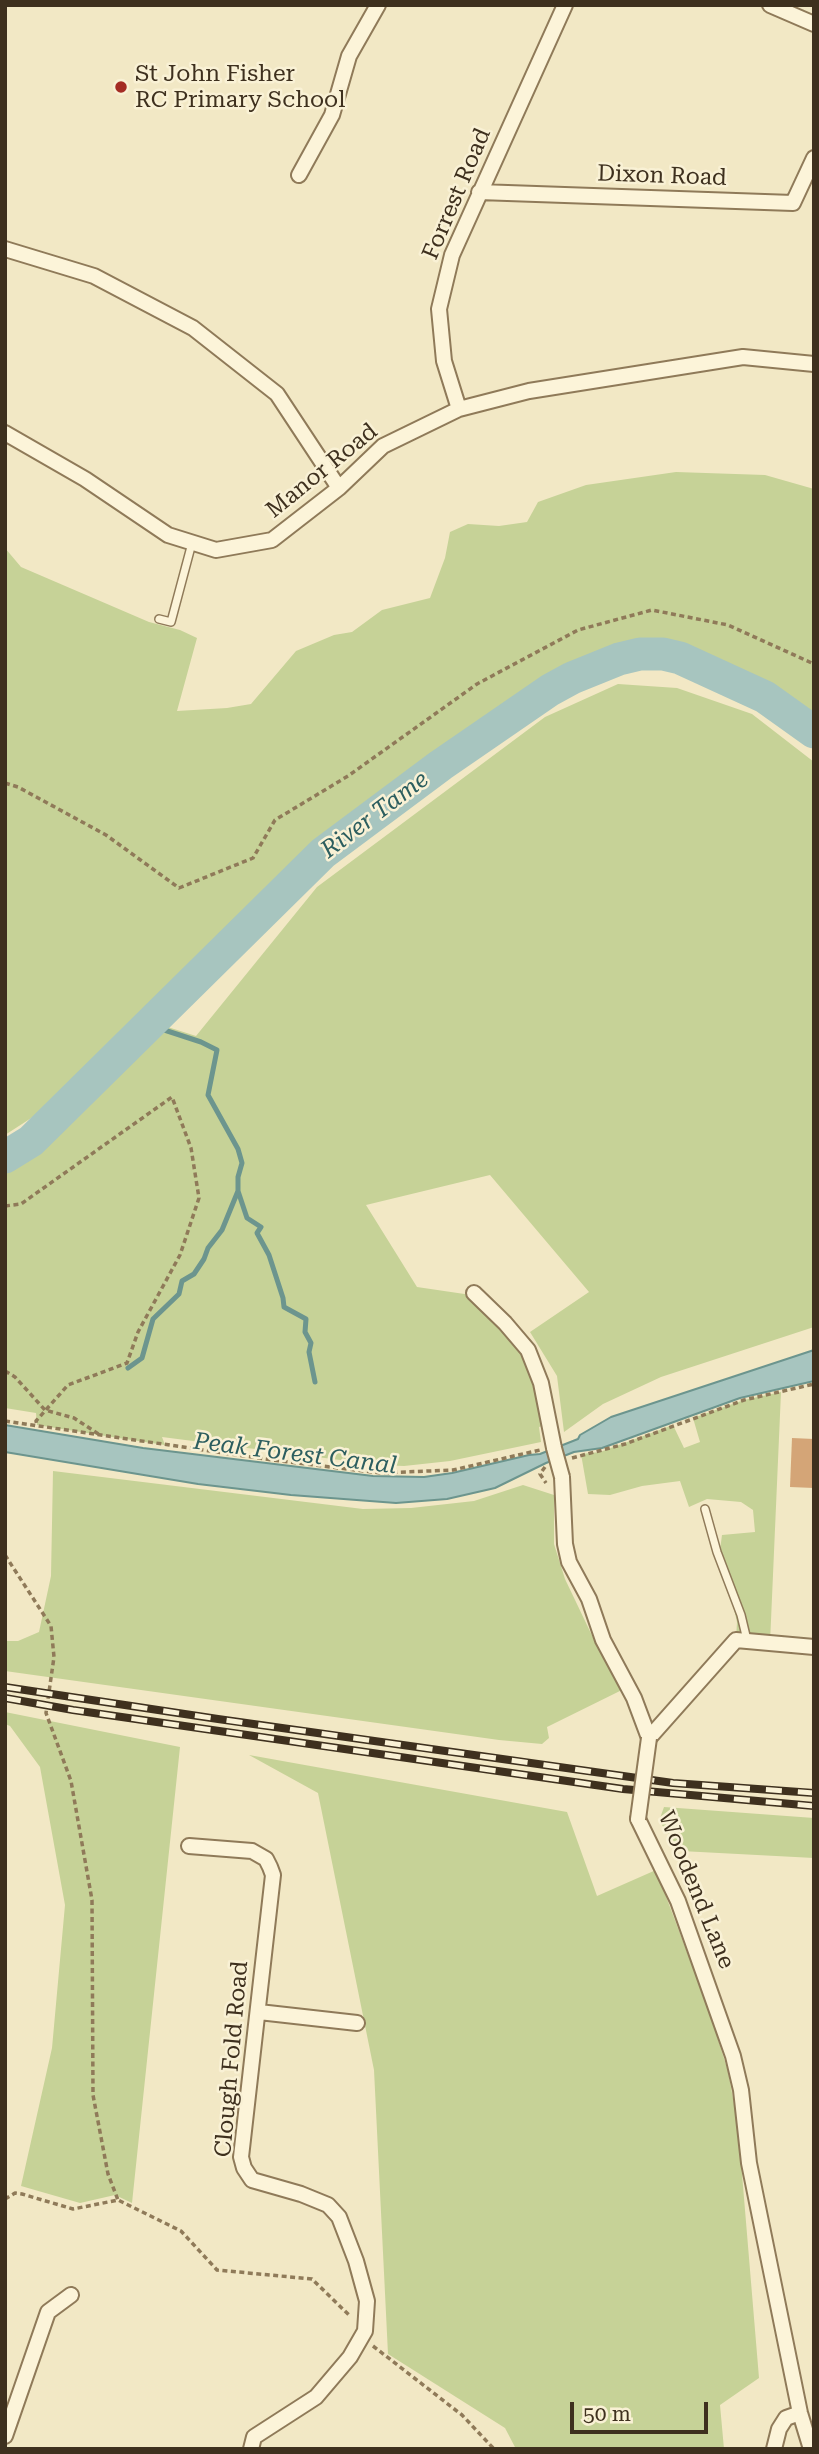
<!DOCTYPE html>
<html>
<head>
<meta charset="utf-8">
<style>
	body { margin:0 }
	#map { position:relative; width:819px; height:2454px; overflow:hidden; background:#f2e8c5; font-family:"Roboto Serif",serif }
	canvas { display:block }
	.frame { position:absolute; inset:0; border:7px solid #3e301e; pointer-events:none }
	.scale { position:absolute; left:570px; top:2402px; width:138px; height:32px; box-sizing:border-box; border:4px solid #3e301e; border-top:0; padding-left:9px; font-size:21px; line-height:24px; white-space:nowrap; color:#3e301e; -webkit-text-stroke:5px #f9f1d5; paint-order:stroke }
</style>
</head>
<body>
<div id="map">
<canvas width="819" height="2454"></canvas>
<div class="frame"></div>
<div class="scale">50 m</div>
</div>
<script>
const ctx = document.querySelector('canvas').getContext('2d');
ctx.lineJoin = 'round';
function paint(path, color) { ctx.fillStyle = color; ctx.fill(path, 'evenodd'); }
const shape = rows => new Path2D(rows.map(r => 'M' + r).join(''));
function trace(path, color, width, dash) { ctx.strokeStyle = color; ctx.lineWidth = width; ctx.lineCap = dash ? 'butt' : 'round'; ctx.setLineDash(dash || []); ctx.stroke(path); }
function write(font, color, halo, rows, align = 'center') {
  ctx.font = font + ' "Roboto Serif",serif'; ctx.lineWidth = 5; ctx.setLineDash([]); ctx.textBaseline = 'middle'; ctx.strokeStyle = halo; ctx.fillStyle = color; for (const [text, x, y, turn = 0] of rows) {
    ctx.save(); ctx.translate(x, y); ctx.rotate((+turn || 0) * Math.PI / 180); ctx.textAlign = isNaN(turn) ? turn : align; if (halo) ctx.strokeText(text, 0, 0); ctx.fillText(text, 0, 0); ctx.restore();
  }
}
paint(shape([
	[676,472,765,475,814,489,814,732,765,697,680,658,663,654,640,654,619,659,572,678,550,690,441,765,323,853,266,909,259,898,39,1113,5,1135,5,548,21,567,149,622,180,630,197,638,177,711,227,708,251,704,296,651,334,635,352,632,382,610,430,598,445,558,450,532,468,524,499,526,527,522,538,502,586,485],
	[618,684,677,688,752,714,814,762,814,1327,661,1377,603,1404,564,1432,557,1376,530,1332,589,1292,490,1175,366,1205,417,1287,478,1296,528,1350,548,1424,539,1427,541,1442,450,1461,404,1466,379,1465,162,1437,165,1445,112,1437,37,1425,36,1413,5,1408,5,1157,31,1141,152,1022,196,1036,317,887,545,717],
	[781,1392,770,1643,736,1640,737,1622,720,1550,722,1535,755,1532,753,1510,741,1502,707,1499,689,1507,680,1481,642,1486,610,1495,588,1494,581,1454,600,1452,673,1425,684,1448,700,1442,693,1418,744,1400],
	[53,1471,363,1509,411,1508,474,1501,523,1485,554,1495,554,1544,565,1579,597,1646,628,1687,547,1727,549,1738,542,1744,499,1740,5,1671,5,1641,18,1641,39,1632,51,1576],
	[5,1712,180,1747,132,2203,115,2195,80,2203,21,2186,52,2048,65,1905,40,1767,10,1726,5,1724],
	[249,1755,567,1812,597,1896,656,1870,707,2005,728,2071,738,2126,759,2378,720,2405,724,2449,516,2449,505,2428,388,2354,374,2070,318,1793],
	[664,1807,814,1818,814,1858,681,1851,659,1821]
]), '#c6d297');
const water = shape([
	[814,1350,814,1381,740,1398,602,1448,574,1452,546,1463,495,1488,447,1499,396,1503,291,1495,198,1484,5,1452,5,1425,143,1448,373,1476,424,1477,452,1473,529,1455,540,1454,578,1439,580,1435,611,1417,814,1350]
]);
paint(water, '#a7c5bf');
trace(water, '#6c958e', 2);
trace(shape([
	[149,1025,201,1042,217,1050,208,1095,238,1149,242,1163,238,1177,238,1191,247,1218,261,1227,257,1233,269,1255,283,1298,284,1307,306,1319,305,1332,311,1343,309,1352,315,1382],
	[128,1368,142,1358,153,1319,179,1294,182,1281,194,1274,204,1259,208,1248,222,1230,238,1191]
]), '#6c958e', 5);
trace(shape([
	[5,1157,31,1141,323,853,441,765,550,690,572,678,619,659,640,654,663,654,680,658,765,697,814,732]
]), '#a7c5bf', 33);
paint(shape([
	[792,1438,814,1439,814,1488,790,1487]
]), '#d4a577');
const lane = shape([
	[159,619,171,622,192,543],
	[705,1509,717,1552,741,1615,747,1640]
]);
const street = shape([
	[770,5,814,24],
	[299,175,332,115,349,56,378,5],
	[479,192,793,203,814,158],
	[5,249,94,276,193,328,277,394,339,488],
	[459,409,444,361,439,309,452,255,565,5],
	[5,433,85,479,168,535,216,550,272,540,339,488,383,446,459,409,529,391,743,357,814,364],
	[474,1293,505,1323,528,1350,541,1383,554,1448],
	[562,1477,565,1544,569,1562,589,1599,603,1640,634,1698,649,1738,736,1640,814,1647],
	[638,1819,678,1901,733,2056,741,2090,749,2163,800,2413,811,2449],
	[189,1846,252,1851,266,1859,270,1867,273,1875,241,2157,244,2168,252,2180,301,2194,328,2205,339,2217,356,2261,367,2301,365,2331,350,2357,316,2397,254,2437,251,2449],
	[259,2012,357,2023],
	[5,2436,48,2312,71,2295],
	[774,2449,779,2429,786,2418,800,2413]
]);
trace(lane, '#8f7a59', 10);
trace(street, '#8f7a59', 18);
trace(shape([
	[5,783,18,787,106,835,179,888,253,858,275,820,348,776,477,684,578,630,652,610,728,625,814,664],
	[5,1206,21,1204,172,1097,191,1148,199,1198,180,1255,138,1332,127,1363,68,1385,36,1421,37,1425],
	[5,1371,15,1377,45,1410,74,1418,100,1435],
	[5,1421,272,1460,381,1473,453,1470,540,1450],
	[572,1458,625,1444,744,1400,814,1384],
	[545,1467,540,1474,546,1483],
	[5,1555,51,1626,54,1657,46,1713,71,1781,92,1900,93,2095,108,2174,118,2200],
	[5,2199,15,2193,22,2194,73,2209,118,2200,181,2231,217,2270,312,2279,351,2317],
	[373,2346,462,2415,494,2449]
]), '#8f7a59', 3.5, [5, 3.5]);
trace(lane, '#fcf4d9', 7);
trace(street, '#fcf4d9', 14);
const rail = shape([
	[5,1687,218,1719,673,1783,814,1793],
	[5,1698,73,1710,623,1789,814,1806]
]);
trace(rail, '#3e301e', 8);
trace(rail, '#f9f1d5', 5, [16]);
const streetBridge = shape([
	[554,1448,562,1477],
	[638,1819,649,1738]
]);
trace(streetBridge, '#8f7a59', 18, []);
trace(streetBridge, '#fcf4d9', 14);
for (const [x, y, r, color] of [
	[121,87,7,"#a42c23"]
]) { const dot = new Path2D(); dot.arc(x, y, r, 0, 2 * Math.PI); ctx.fillStyle = color; ctx.fill(dot); trace(dot, '#f9f1d5', 2.5); }
write('23px', '#3e301e', '#f9f1d5', [
	["St John Fisher",135,74],
	["RC Primary School",135,100]
], 'left');
write('23px', '#3e301e', '#f9f1d5', [
	["Dixon Road",662,176,2],
	["Forrest Road",457,194,-67],
	["Manor Road",322,471,-39],
	["Woodend Lane",696,1890,68],
	["Clough Fold Road",232,2059,-85]
]);
write('italic 24px', '#2c5e5f', '#f9f1d5', [
	["River Tame",375,815,-37],
	["Peak Forest Canal",295,1454,7]
]);
</script>
</body>
</html>
